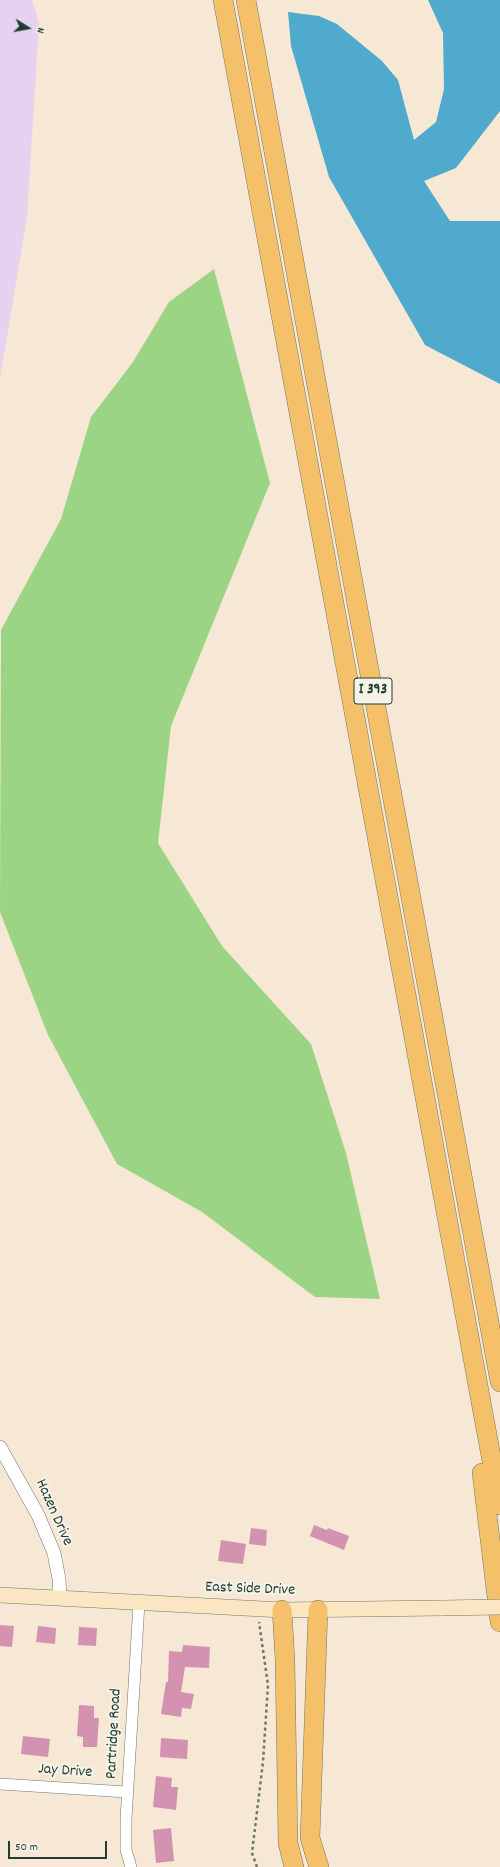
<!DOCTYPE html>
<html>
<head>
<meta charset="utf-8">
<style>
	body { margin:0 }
	#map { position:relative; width:500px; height:1867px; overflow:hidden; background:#f6e8d4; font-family:Dekko,sans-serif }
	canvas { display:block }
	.north { position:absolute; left:8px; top:8px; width:40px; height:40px; -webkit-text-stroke:3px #f7f3e8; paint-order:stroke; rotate:101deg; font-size:11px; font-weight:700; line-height:16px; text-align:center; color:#1f3d34 }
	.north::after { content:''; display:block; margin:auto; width:14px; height:18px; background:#1f3d34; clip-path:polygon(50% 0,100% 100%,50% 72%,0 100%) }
	.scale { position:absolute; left:8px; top:1841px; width:99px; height:18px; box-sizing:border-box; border:2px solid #1f3d34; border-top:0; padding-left:5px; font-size:12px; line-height:14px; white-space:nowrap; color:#1f3d34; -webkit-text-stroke:3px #f7f3e8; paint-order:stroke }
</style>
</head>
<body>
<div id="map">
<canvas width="500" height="1867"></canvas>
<div class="north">N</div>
<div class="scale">50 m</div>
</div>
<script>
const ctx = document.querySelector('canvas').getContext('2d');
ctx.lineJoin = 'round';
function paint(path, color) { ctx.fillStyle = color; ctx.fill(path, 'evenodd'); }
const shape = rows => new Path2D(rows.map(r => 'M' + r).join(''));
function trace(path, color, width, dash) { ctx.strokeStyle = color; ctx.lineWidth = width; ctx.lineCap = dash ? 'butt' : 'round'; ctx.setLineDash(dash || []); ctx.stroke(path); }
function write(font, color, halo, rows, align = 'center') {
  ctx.font = font + ' Dekko,sans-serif'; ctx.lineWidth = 4; ctx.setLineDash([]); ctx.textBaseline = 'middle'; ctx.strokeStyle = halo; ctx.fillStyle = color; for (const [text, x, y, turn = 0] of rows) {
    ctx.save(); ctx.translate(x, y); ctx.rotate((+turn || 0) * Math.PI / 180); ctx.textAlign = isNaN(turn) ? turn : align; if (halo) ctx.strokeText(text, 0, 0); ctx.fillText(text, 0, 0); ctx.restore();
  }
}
paint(shape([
	[0,0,32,0,39,23,27,217,0,378]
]), '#e6d2f0');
paint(shape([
	[214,269,270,483,171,726,158,843,222,946,311,1044,346,1153,380,1299,315,1297,202,1212,117,1164,48,1035,0,912,1,630,61,519,91,417,133,362,169,302]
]), '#9cd486');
paint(shape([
	[428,0,500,0,500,111,456,168,424,181,450,221,500,221,500,384,425,345,329,177,291,46,288,12,319,16,337,24,382,61,398,80,414,140,436,122,444,89,443,33]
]), '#4faacd');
paint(shape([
	[314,1525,327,1530,328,1528,349,1536,344,1550,310,1536],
	[251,1528,267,1530,266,1546,249,1544],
	[221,1540,246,1544,243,1564,218,1561],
	[0,1625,14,1626,12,1647,0,1646],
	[38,1626,56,1628,55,1644,36,1642],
	[79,1627,97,1628,96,1646,78,1645],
	[183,1645,210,1647,209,1668,185,1667,181,1692,194,1694,191,1709,182,1708,181,1717,161,1714,166,1682,168,1682,169,1651,182,1652],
	[79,1705,94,1706,94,1718,99,1718,97,1747,83,1747,83,1737,77,1736],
	[23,1736,50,1739,48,1757,21,1754],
	[161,1738,188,1740,187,1759,160,1757],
	[156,1776,172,1778,171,1787,178,1787,176,1810,153,1807],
	[171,1828,174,1861,156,1863,153,1830]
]), '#d393b0');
const minor = shape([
	[0,1784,127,1792],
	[131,1867,126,1850,126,1819,139,1603]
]);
const tertiary = shape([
	[0,1447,38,1515,54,1553,59,1579,60,1598]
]);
const secondary = shape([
	[0,1595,282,1610,442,1608]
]);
const motorway = shape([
	[223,0,500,1505],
	[246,0,500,1382],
	[482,1473,500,1622],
	[282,1610,285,1660,288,1843,294,1867],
	[318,1610,310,1838,319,1867]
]);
trace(minor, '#6a796c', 12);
trace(tertiary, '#6a796c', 14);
trace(secondary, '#6a796c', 16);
trace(motorway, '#6a796c', 20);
trace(shape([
	[257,1867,252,1853,263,1762,268,1685,259,1622]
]), '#6a796c', 2.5, [3, 3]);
trace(minor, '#fff', 11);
trace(tertiary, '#fff', 13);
trace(secondary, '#fbe6c3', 15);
trace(motorway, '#f4c16a', 19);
const secondaryBridge = shape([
	[442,1608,500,1607]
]);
trace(secondaryBridge, '#6a796c', 16, []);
trace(secondaryBridge, '#fbe6c3', 15);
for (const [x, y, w] of [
	[373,691,38]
]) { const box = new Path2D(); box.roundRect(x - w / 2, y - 13, w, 26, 3); ctx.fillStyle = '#f7f3e8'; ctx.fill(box); trace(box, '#1f3d34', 1); }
write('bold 15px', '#1f3d34', null, [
	["I 393",373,691]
]);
write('16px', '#1f3d34', '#f7f3e8', [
	["Hazen Drive",53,1513,66],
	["East Side Drive",250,1590,2],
	["Partridge Road",115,1734,-87],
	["Jay Drive",65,1772,4]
]);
</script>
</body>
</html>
